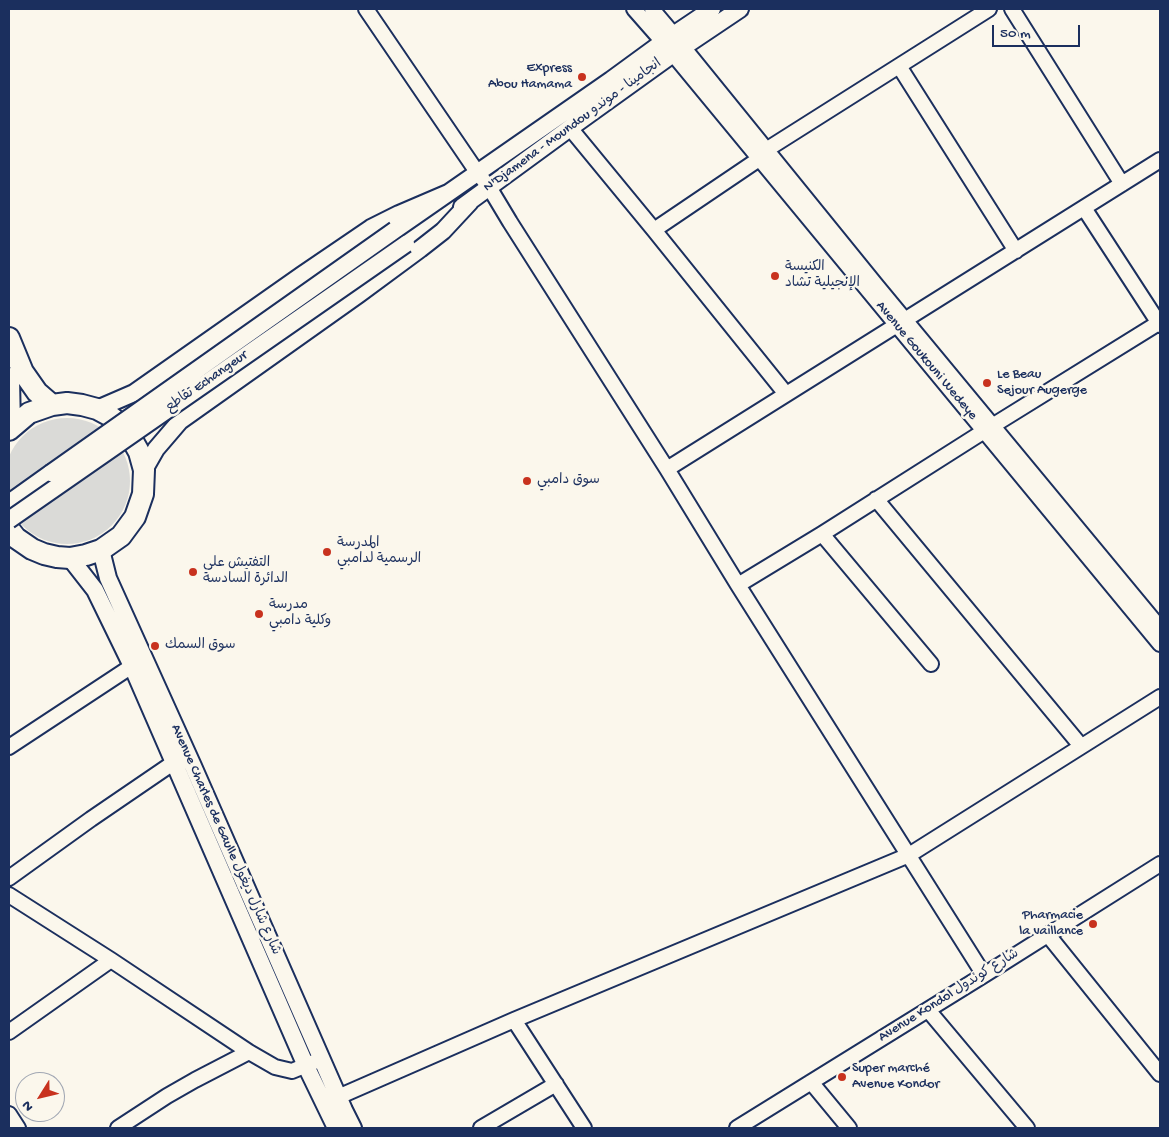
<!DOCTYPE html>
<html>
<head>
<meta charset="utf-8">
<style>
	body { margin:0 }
	#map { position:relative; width:1169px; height:1137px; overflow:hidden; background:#fbf7ec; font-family:"Gochi Hand",sans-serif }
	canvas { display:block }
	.frame { position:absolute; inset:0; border:10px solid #1b2f5e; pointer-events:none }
	.north { position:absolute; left:15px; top:1072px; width:50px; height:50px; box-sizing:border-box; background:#fbf7ec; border:1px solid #a1a7b3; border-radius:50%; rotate:234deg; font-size:14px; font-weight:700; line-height:20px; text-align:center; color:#1b2f5e }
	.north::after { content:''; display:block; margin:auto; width:18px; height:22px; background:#c8321e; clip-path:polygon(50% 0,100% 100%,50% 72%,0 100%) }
	.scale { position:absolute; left:992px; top:25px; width:88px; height:22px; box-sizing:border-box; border:2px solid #1b2f5e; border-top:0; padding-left:6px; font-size:15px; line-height:18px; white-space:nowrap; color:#1b2f5e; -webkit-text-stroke:4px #fbf7ec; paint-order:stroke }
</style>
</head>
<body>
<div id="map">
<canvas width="1169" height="1137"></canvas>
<div class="frame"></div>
<div class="north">N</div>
<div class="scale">50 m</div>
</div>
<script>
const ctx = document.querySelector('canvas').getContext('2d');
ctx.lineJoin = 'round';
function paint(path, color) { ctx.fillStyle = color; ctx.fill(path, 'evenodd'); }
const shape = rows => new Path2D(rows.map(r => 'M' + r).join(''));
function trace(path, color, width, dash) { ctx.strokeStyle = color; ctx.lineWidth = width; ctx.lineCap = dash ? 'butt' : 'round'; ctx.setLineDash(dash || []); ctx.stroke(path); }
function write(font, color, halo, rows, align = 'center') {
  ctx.font = font + ' "Gochi Hand","Playpen Sans Arabic",sans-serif'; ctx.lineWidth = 5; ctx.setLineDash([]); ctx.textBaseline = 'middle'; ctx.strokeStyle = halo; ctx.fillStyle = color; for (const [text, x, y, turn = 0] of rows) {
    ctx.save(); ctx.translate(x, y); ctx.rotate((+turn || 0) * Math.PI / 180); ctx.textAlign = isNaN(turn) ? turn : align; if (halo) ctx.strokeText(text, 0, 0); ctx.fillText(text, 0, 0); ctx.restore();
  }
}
paint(shape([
	'4 481a63 63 0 1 1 126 0a63 63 0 1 1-126 0Z'
]), '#dadad7');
const minor = shape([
	[366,9,477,172,489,187,510,222,667,469,738,585,984,975],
	[634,9,663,42],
	[652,9,674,35],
	[1012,9,1122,184],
	[683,47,876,285,1160,628],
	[673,54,1160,644],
	[899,66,1016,251],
	[570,128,654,230,786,394],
	[766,150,989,9],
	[1084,208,1160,325],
	[654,230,759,159],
	[667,469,1160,160],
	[876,499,1081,746],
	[822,534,931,664],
	[738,585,822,534,989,428,1160,322],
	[9,747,132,666],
	[9,878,91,819,173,763],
	[9,895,111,960,249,1052,275,1067,292,1071,314,1062],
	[1048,935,1160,1074],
	[928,1010,1027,1128],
	[514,1020,584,1128],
	[9,1032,111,960],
	[811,1082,849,1128],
	[338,1097,514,1020,909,855,1160,697],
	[9,1114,18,1128],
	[118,1128,167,1096,195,1080,249,1052],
	[481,1128,556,1084],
	[737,1128,984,975,1160,864]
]);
const major = shape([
	[462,207,570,128,673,54,740,9],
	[395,230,611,80,663,42,712,9],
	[97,409,134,393,302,275,371,228,399,214,448,193],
	[144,470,156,449,180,421,359,294,420,249,443,231,470,202],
	[9,503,51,473],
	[101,550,108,578,193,766,344,1110,353,1128],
	[70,558,95,590,132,666,306,1066,336,1128]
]);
const highway = shape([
	[9,338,23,372,37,392,52,405],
	[9,378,10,428],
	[9,430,29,413,52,405,67,403,82,405,97,409,110,416,121,425,130,436,139,452,144,470,143,494,135,517,121,536,101,550,86,555,70,558,57,557,44,554,32,549,16,538,9,529]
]);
trace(minor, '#1b2f5e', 18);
trace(major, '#1b2f5e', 20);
trace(highway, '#1b2f5e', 24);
trace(minor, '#fbf7ec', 14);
trace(major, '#fbf7ec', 16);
trace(highway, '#fbf7ec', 20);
const majorBridge = shape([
	[51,473,395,230],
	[9,520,406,244]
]);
trace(majorBridge, '#1b2f5e', 20, []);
trace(majorBridge, '#fbf7ec', 16);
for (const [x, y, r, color] of [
	[582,77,5,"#c8321e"],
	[775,276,5,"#c8321e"],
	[987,383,5,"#c8321e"],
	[527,481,5,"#c8321e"],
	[327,552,5,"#c8321e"],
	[193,572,5,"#c8321e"],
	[259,614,5,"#c8321e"],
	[155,646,5,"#c8321e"],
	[1093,924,5,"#c8321e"],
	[842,1077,5,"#c8321e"]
]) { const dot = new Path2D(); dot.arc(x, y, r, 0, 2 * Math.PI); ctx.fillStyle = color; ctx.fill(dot); trace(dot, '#fbf7ec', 2); }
write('14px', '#1b2f5e', '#fbf7ec', [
	["Express",572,69,"right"],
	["Abou Hamama",572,85,"right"],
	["الكنيسة",785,268],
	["الإنجيلية تشاد",785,284],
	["Le Beau",997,375],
	["Sejour Augerge",997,391],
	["سوق دامبي",537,481],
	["المدرسة",337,544],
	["الرسمية لدامبي",337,560],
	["التفتيش على",203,564],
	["الدائرة السادسة",203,580],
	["مدرسة",269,606],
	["وكلية دامبي",269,622],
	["سوق السمك",165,646],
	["Pharmacie",1083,916,"right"],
	["la vaillance",1083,932,"right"],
	["Super marché",852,1069],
	["Avenue Kondor",852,1085]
], 'left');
write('14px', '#1b2f5e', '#fbf7ec', [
	["N'Djamena - Moundou انجامينا - موندو",573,126,-36],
	["Avenue Goukouni Wedeye",926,361,50],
	["تقاطع Echangeur",207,382,-35],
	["Avenue Charles de Gaulle شارع شارل ديغول",225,840,66],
	["Avenue Kondol شارع كوندول",949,996,-32]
]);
</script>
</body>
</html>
